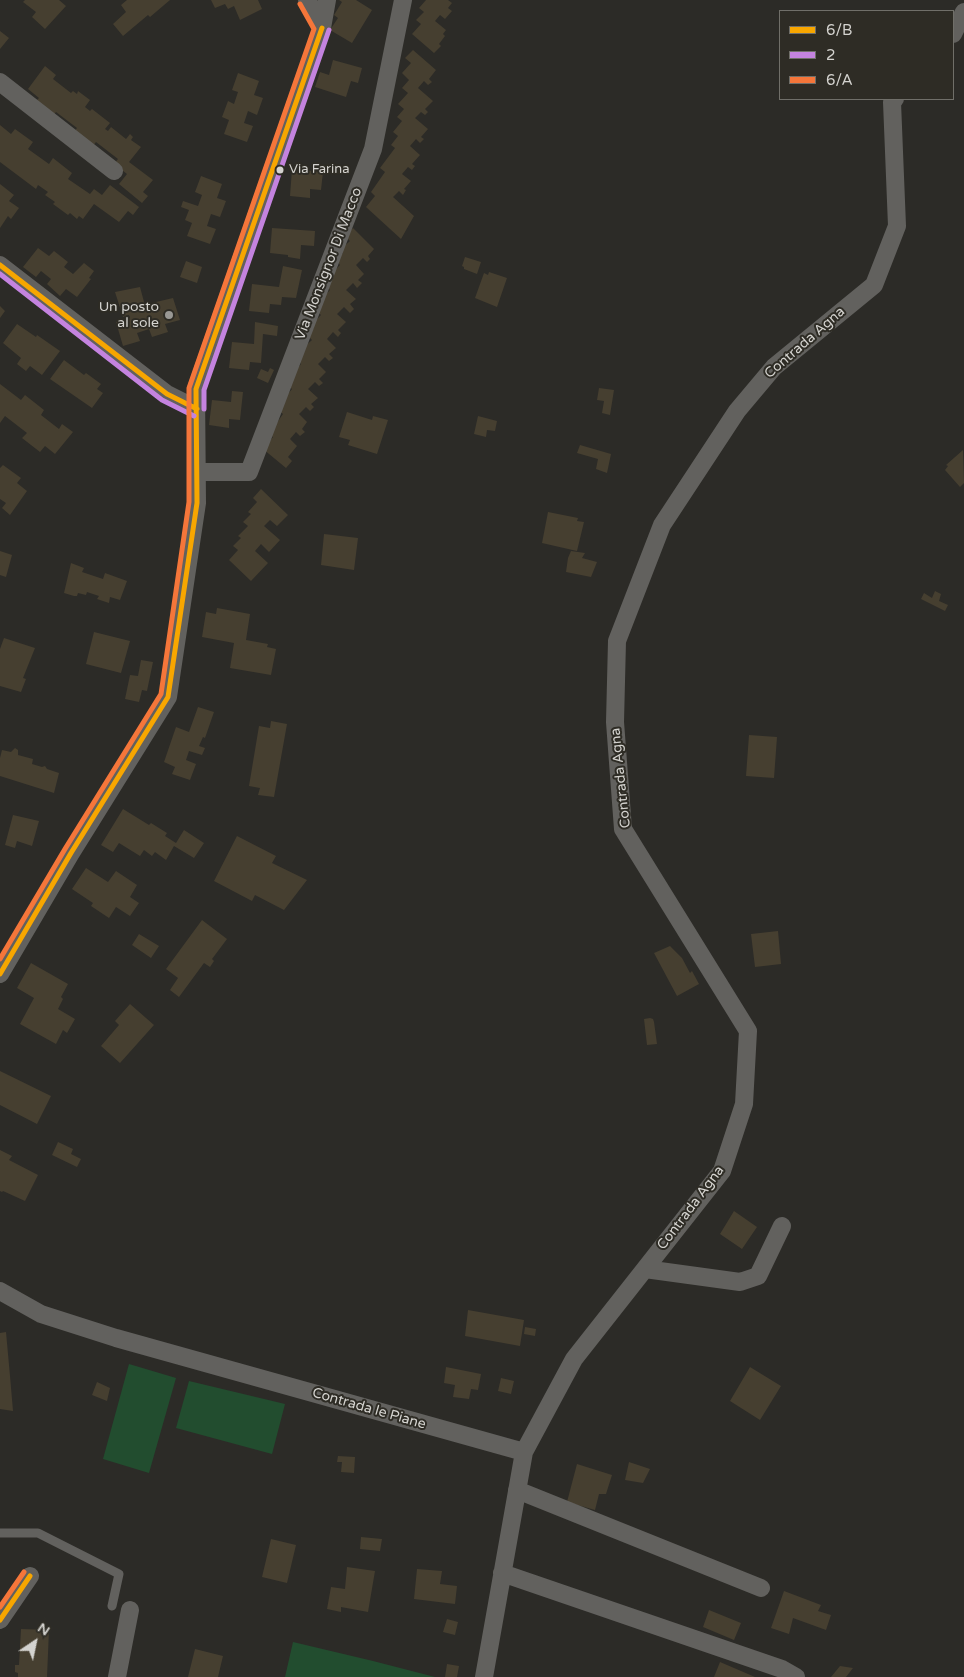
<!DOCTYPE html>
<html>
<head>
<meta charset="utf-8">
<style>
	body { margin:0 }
	#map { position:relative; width:964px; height:1677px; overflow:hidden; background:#2c2b27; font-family:"Varela Round",sans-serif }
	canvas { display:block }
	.legend { position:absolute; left:779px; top:10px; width:175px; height:90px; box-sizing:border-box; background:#2e2c25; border:1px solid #706f69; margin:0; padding:6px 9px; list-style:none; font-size:15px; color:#d4d3cf }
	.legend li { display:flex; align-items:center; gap:10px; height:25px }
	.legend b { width:25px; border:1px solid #706f69 }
	.north { position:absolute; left:10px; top:1617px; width:50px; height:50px; -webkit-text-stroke:4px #2e2c25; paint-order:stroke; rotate:34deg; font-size:14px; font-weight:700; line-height:20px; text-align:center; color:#d4d3cf }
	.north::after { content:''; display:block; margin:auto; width:18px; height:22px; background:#d4d3cf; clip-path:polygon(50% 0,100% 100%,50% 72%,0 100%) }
</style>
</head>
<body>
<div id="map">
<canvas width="964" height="1677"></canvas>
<ul class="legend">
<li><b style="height:6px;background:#f7a600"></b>6/B</li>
<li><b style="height:6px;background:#c483df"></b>2</li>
<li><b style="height:6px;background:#f5763a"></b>6/A</li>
</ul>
<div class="north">N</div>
</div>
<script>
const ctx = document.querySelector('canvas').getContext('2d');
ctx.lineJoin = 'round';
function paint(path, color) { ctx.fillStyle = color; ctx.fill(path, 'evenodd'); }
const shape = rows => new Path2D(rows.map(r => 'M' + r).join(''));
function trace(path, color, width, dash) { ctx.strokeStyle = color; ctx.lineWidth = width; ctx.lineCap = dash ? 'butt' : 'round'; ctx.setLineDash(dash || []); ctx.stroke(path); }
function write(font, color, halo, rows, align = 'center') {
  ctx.font = font + ' "Varela Round",sans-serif'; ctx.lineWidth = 4; ctx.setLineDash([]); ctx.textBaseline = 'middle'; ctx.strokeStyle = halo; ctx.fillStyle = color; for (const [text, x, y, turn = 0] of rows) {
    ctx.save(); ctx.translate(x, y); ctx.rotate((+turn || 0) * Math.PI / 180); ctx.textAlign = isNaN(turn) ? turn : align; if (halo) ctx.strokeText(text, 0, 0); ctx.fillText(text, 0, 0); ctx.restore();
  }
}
paint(shape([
	[129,1364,176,1378,149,1473,103,1459],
	[189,1381,285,1404,272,1454,176,1428],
	[293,1642,373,1661,435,1677,285,1677]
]), '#224d2f');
paint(shape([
	[25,0,59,0,66,6,45,29,32,17,36,12,23,2],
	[127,0,170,0,150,17,148,15,123,36,113,24,126,12,121,5],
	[211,0,258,0,262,9,240,20,234,6,228,9,225,4,215,8],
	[339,0,356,0,372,10,352,43,330,30,338,18,334,15,342,2],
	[426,0,448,0,452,3,448,8,452,11,445,19,440,15,435,21,446,30,443,34,445,36,439,44,441,46,434,53,412,34,421,24,416,20,424,12,419,8],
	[0,31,9,38,0,49],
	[413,50,436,70,429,79,432,82,428,85,424,81,418,88,433,101,425,109,428,112,425,115,421,112,415,118,428,129,421,137,424,139,420,143,416,139,410,146,420,155,412,164,415,166,412,170,408,167,402,174,411,181,404,189,406,190,403,195,399,191,393,197,414,216,401,239,366,207,375,196,371,192,385,172,380,168,395,148,391,145,398,136,393,132,402,121,397,117,404,109,398,104,408,93,402,88,409,80,402,73,411,63,405,58],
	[333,60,362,68,358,83,351,81,346,97,315,87,320,72,329,75],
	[45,66,56,75,53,79,71,93,73,91,77,94,78,91,90,100,85,107,90,111,92,109,110,123,105,129,108,131,111,127,126,139,130,134,133,137,131,140,141,147,129,162,153,180,143,192,148,196,142,203,119,184,127,174,114,164,118,159,96,142,92,147,73,133,77,128,56,112,52,117,34,103,39,98,28,89],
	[238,73,259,81,254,95,263,98,257,115,248,111,244,123,253,126,247,142,224,134,229,120,222,117,228,101,234,104,238,92,232,90],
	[0,125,11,134,15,129,33,142,28,149,49,164,53,158,72,173,68,179,90,194,94,189,102,195,110,185,139,207,133,215,128,211,119,222,94,204,83,219,79,216,77,219,70,213,68,215,53,204,55,202,45,195,48,192,38,185,36,189,0,162],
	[292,169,323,172,321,190,310,189,310,198,290,196],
	[201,176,222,184,217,198,226,201,220,217,211,214,207,226,216,229,210,244,187,236,192,223,185,220,189,210,181,207,183,201,198,206,202,195,195,192],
	[0,184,14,195,9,201,19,208,11,219,8,216,0,228],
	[272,228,315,231,314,246,301,245,300,259,288,257,288,255,270,253],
	[353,228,374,249,368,256,370,259,367,262,363,258,356,265,364,274,358,280,362,283,357,288,353,283,346,290,356,299,350,304,354,309,350,313,344,307,337,314,346,322,338,330,341,333,338,337,333,332,327,339,336,348,329,354,333,358,329,361,325,357,318,364,326,372,319,379,323,383,319,386,315,382,308,389,318,398,311,404,314,407,310,411,306,407,299,414,307,422,302,429,305,432,300,436,296,432,290,439,297,446,288,457,292,461,286,468,263,449,273,437,269,434,283,414,278,410,283,400,292,389,287,385,292,374,301,364,297,359,305,351,302,349,312,340,307,335,314,328,311,325,321,315,315,309,321,299,330,290,325,285,331,274,340,265,336,260,343,253,340,250,350,241,345,236],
	[38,248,49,256,54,251,68,262,64,267,73,274,84,263,94,271,89,278,91,279,77,297,66,289,60,296,47,284,51,279,41,271,36,277,23,267],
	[465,257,481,262,477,274,464,269,464,267,462,266],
	[186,261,202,267,197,283,180,277],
	[283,266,302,270,296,298,282,297,281,305,270,304,269,313,249,311,252,284,279,287],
	[489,272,507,278,497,307,475,298,484,273,488,275],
	[140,287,147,313,158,310,156,302,173,298,180,320,165,324,168,332,152,337,149,329,137,333,140,341,123,346,116,322,130,318,129,315,123,317,115,292],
	[0,306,5,311,0,318],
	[255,322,278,326,277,336,263,334,261,363,250,362,249,370,229,368,232,342,254,344],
	[17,324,36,337,37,335,60,351,42,375,30,366,26,371,17,364,21,358,3,343],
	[64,360,84,375,86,373,101,384,97,389,103,393,92,408,50,379],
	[270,368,274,370,268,383,257,378,261,369,268,372],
	[0,384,21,400,25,395,44,410,41,415,59,429,62,424,73,432,55,454,45,446,40,452,22,438,27,433,5,416,0,423],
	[599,388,614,390,610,415,602,413,604,401,597,400],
	[232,391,243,392,240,420,229,419,229,428,209,425,212,400,231,402],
	[347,412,372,420,373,416,388,420,377,454,348,445,350,440,339,437],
	[478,416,497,421,495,431,487,430,486,437,474,434],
	[580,445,611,454,607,473,596,469,598,459,577,453],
	[963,450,964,483,960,487,945,470,948,466,946,465],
	[3,465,21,478,17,483,27,491,10,515,2,508,6,503,0,499,0,468],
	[261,489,288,515,277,526,270,520,264,526,280,540,269,552,261,544,255,551,268,563,251,581,229,560,238,550,233,546,241,538,238,536,248,526,243,522,251,514,248,512,257,502,253,498],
	[548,512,578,518,577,521,584,522,577,551,542,543],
	[324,534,358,538,354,570,321,565],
	[0,551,12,555,6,577,0,575],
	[571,551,585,553,582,558,597,562,591,577,566,572,568,558],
	[71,563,84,568,82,572,103,579,105,573,127,581,120,600,110,597,109,603,97,599,99,596,87,592,86,595,78,593,77,596,74,596,64,593],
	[935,591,941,594,939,601,948,605,945,611,921,599,924,593,932,598],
	[217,608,250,614,246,640,268,644,267,647,276,649,271,675,230,668,234,643,202,637,206,612,216,614],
	[94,632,130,641,121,673,86,664],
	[4,638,35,648,23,678,26,679,21,692,0,686,0,649],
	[141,660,153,662,147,691,142,690,139,702,125,699,130,675,138,676],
	[198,707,214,712,205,738,203,737,199,746,205,748,202,755,189,751,186,760,196,764,190,780,172,774,175,767,164,762,176,727,189,732],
	[271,721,287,724,274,797,258,795,260,788,249,786,259,726,270,728],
	[749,735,777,737,774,778,746,776],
	[15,748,18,750,18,755,33,759,32,764,42,767,45,766,47,769,59,773,54,793,0,776,0,758,2,750,11,752],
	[123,809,149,825,151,823,167,833,165,836,176,843,184,830,204,843,194,858,174,846,166,860,155,852,152,856,144,850,140,856,119,843,113,852,101,845],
	[13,815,39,821,32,846,17,841,15,848,5,845],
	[237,836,276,856,272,863,307,880,284,910,255,895,252,901,214,881],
	[86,868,108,882,116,871,137,885,130,897,139,903,130,916,116,907,109,918,91,906,93,903,72,889],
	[202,920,227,939,212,959,214,961,210,967,204,963,179,997,170,990,178,978,166,969],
	[778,931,781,964,755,967,751,934],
	[139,934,159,946,151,958,132,945],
	[670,946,682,958,690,973,692,971,699,984,677,996,654,953],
	[31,963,68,984,61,997,63,999,58,1009,75,1019,67,1033,63,1030,56,1044,20,1024,34,998,17,988],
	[130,1004,154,1025,120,1063,101,1046,119,1025,115,1021],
	[650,1018,653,1019,654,1022,657,1044,647,1045,644,1019],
	[0,1071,51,1096,37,1124,0,1105],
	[58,1142,73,1149,71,1154,81,1159,77,1167,52,1155],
	[0,1150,12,1156,9,1160,38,1175,25,1201,3,1191,2,1192,0,1191],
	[734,1211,757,1227,742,1249,720,1234],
	[468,1310,524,1320,520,1346,465,1336],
	[525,1327,536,1329,535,1336,524,1334],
	[6,1332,10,1376,13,1411,0,1409,0,1333],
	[446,1367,481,1374,478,1390,471,1389,469,1399,453,1397,455,1385,444,1383],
	[750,1367,781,1386,760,1420,730,1401],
	[501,1378,514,1381,511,1394,498,1391],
	[97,1382,110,1388,107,1401,92,1395],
	[338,1456,355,1457,354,1473,341,1472,342,1462,337,1462],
	[629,1462,650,1469,643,1483,625,1480],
	[577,1464,612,1475,606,1494,599,1494,595,1510,567,1502],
	[361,1537,382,1539,380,1551,360,1549],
	[271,1539,296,1545,287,1583,262,1577],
	[347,1567,375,1571,368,1612,341,1607,341,1612,327,1609,331,1587,345,1589],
	[417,1569,442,1571,440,1584,457,1586,455,1604,414,1599],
	[784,1591,821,1605,818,1611,831,1615,826,1630,793,1618,789,1634,771,1628],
	[709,1610,741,1623,734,1640,703,1627],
	[447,1619,458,1622,455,1635,443,1632],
	[21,1629,49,1630,47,1677,18,1677,18,1673,15,1672,15,1665,19,1665],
	[195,1649,223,1656,218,1677,188,1677],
	[720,1662,755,1677,714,1677],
	[447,1664,459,1666,457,1677,445,1677],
	[840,1666,853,1668,846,1677,831,1677]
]), '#463f30');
trace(shape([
	[0,1533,38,1533,119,1574,112,1606]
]), '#62615e', 9);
trace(shape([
	[307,0,322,28],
	[953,34,964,12],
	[0,82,114,171],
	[0,265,167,394,197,409],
	[197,472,249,472,373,149,403,0],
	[0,974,71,853,168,697,197,503,196,389,322,28,327,0],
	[645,1269,740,1282,758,1276,782,1226],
	[0,1291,41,1314,116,1338,524,1452,484,1677],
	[524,1452,574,1359,722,1171,744,1104,748,1031,623,829,615,722,617,641,662,525,737,411,774,367,874,285,897,226,892,102,895,99],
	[517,1490,761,1588],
	[502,1573,782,1669,796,1677],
	[0,1620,30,1576],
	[117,1677,130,1610]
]), '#62615e', 18);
trace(shape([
	[0,265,167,394,197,409],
	[0,974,71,853,168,697,197,503,196,389,322,28],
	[0,1620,30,1576]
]), '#f7a600', 5);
trace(shape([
	[0,274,162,400,194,416],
	[204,409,204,390,329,30]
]), '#c483df', 5);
trace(shape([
	[0,959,65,849,161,694,189,502,189,388,314,29,300,4],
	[0,1607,24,1572]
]), '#f5763a', 5);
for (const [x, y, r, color] of [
	[280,170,4.5,"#d4d3cf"],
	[169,315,5,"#999894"]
]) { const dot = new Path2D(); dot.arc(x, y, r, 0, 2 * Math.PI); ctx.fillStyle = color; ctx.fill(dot); trace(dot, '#2e2c25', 2); }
write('13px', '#d4d3cf', '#2e2c25', [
	["Via Farina",289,170]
], 'left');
write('14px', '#d4d3cf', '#2e2c25', [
	["Via Monsignor Di Macco",329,264,-69],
	["Contrada Agna",805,343,-41],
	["Contrada Agna",621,778,-96],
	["Contrada Agna",691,1208,-53],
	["Contrada le Piane",369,1409,16]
]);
write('14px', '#d4d3cf', '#2e2c25', [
	["Un posto",159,307],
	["al sole",159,323]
], 'right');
</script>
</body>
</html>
